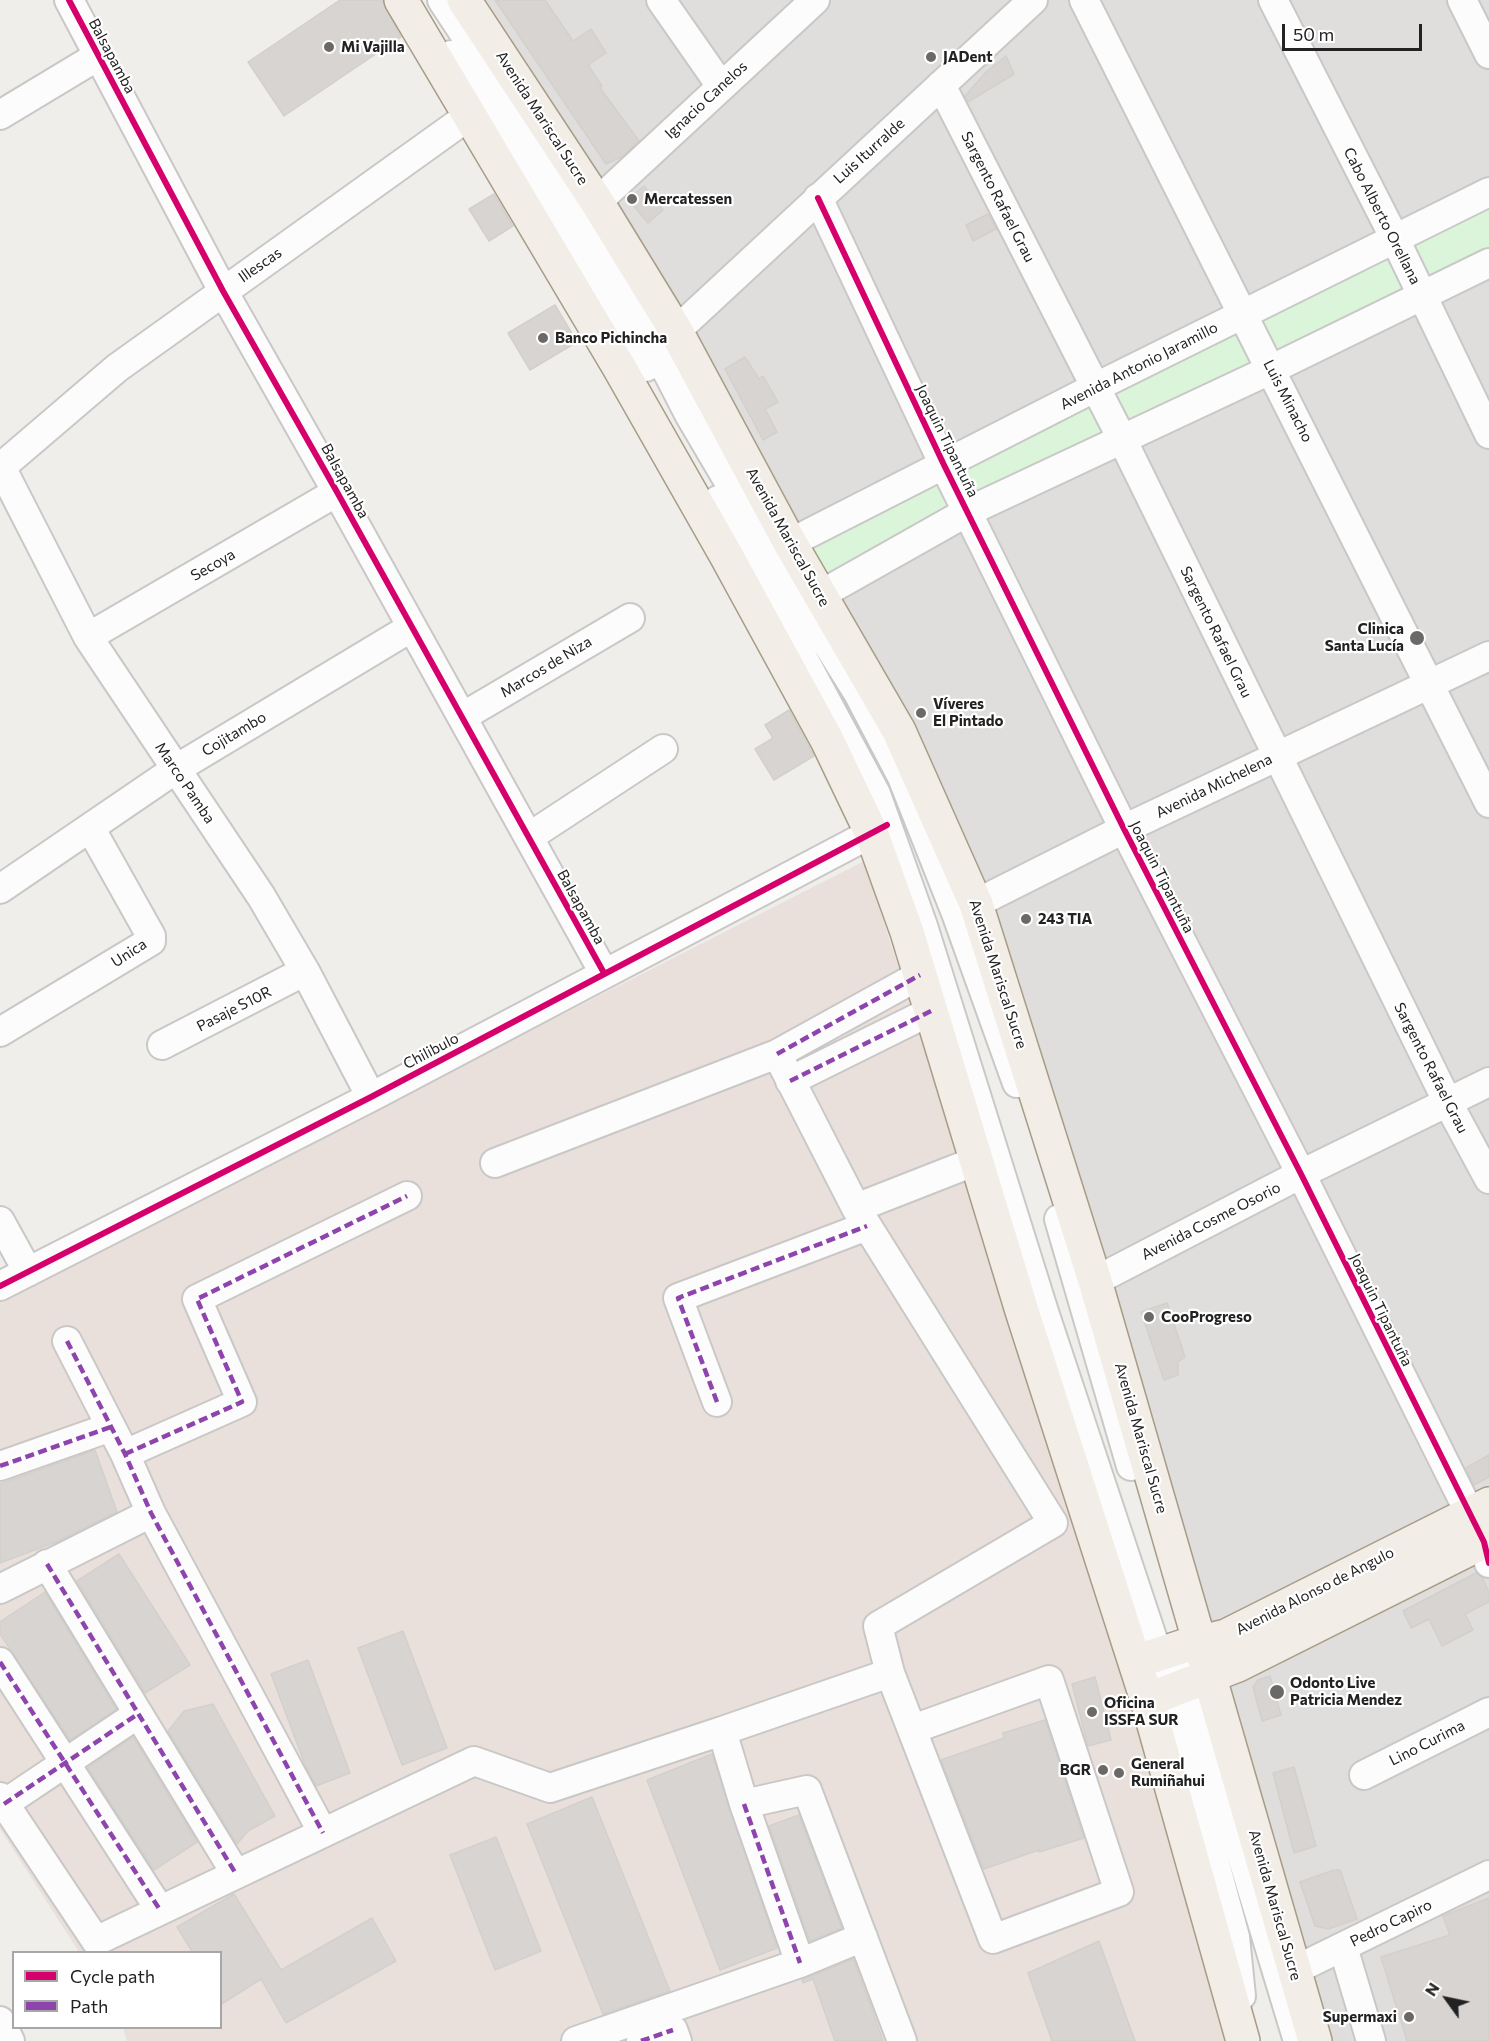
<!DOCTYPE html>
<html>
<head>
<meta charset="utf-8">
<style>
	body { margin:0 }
	#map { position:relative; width:1489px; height:2041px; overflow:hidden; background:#f0eeeb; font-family:Commissioner,sans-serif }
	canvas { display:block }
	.legend { position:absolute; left:12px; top:1951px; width:210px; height:78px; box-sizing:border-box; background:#fff; border:2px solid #a7a7a7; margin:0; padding:8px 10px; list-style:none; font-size:18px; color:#222 }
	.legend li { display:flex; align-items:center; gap:12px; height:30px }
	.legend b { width:30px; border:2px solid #a7a7a7 }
	.north { position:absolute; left:1417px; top:1969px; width:60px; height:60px; -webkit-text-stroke:4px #fff; paint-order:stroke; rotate:303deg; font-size:16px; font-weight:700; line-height:24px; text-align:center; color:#222 }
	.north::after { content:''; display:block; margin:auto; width:21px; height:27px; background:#222; clip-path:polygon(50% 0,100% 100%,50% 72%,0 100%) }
	.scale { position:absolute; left:1282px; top:24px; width:140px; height:27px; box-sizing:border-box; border:3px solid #222; border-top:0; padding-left:8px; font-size:18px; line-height:21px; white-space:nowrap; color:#222; -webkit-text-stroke:4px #fff; paint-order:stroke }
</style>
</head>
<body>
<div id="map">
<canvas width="1489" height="2041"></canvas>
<ul class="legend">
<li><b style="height:8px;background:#d6006c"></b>Cycle path</li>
<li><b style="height:8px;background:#8e44ad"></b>Path</li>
</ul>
<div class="north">N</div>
<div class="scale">50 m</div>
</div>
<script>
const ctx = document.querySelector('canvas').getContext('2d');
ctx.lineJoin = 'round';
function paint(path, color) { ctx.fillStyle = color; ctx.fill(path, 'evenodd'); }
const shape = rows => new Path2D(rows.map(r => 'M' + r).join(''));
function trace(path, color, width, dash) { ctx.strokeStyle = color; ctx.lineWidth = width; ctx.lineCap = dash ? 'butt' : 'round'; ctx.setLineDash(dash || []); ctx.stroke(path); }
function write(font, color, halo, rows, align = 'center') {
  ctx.font = font + ' Commissioner,sans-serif'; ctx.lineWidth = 4.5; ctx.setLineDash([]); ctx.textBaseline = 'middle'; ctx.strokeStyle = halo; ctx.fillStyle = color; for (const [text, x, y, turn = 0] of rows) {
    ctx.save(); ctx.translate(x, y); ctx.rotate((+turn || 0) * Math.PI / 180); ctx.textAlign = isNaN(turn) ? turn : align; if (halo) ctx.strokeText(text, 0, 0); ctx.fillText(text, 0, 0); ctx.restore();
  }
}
paint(shape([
	[445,0,1489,0,1489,2041,1330,2041,957,883]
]), '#dfdedc');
paint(shape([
	[878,854,867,869,1240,2041,127,2041,123,2028,220,2028,220,1952,79,1952,0,1829,0,1300]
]), '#eae0db');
paint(shape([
	[1489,192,1489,263,820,595,790,543]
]), '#daf5da');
paint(shape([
	[1366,1963,1388,2041,1347,2041,1328,1973]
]), '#e0dfde');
const building = shape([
	[340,0,382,0,401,37,284,116,248,62,340,0],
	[495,0,545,0,573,41,591,29,606,53,588,65,602,86,600,88,639,141,623,156,606,164,495,0],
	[1006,56,1014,74,968,102,965,96,987,71,1006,56],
	[644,186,663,210,648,223,628,199,644,186],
	[494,194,513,226,489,241,469,209,494,194],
	[988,214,996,229,973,241,966,225,988,214],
	[555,305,577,342,530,370,508,333,555,305],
	[745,357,759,379,763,376,778,402,765,409,777,432,763,440,725,369,745,357],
	[789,710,814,756,774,780,755,749,773,738,765,725,789,710],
	[1167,1303,1185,1357,1178,1362,1178,1375,1164,1380,1141,1312,1167,1303],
	[95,1450,117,1512,56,1542,0,1563,0,1484,95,1450],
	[1489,1455,1489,1477,1474,1485,1466,1468,1489,1455],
	[119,1554,190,1665,145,1693,77,1581,119,1554],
	[1476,1573,1482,1577,1489,1592,1489,1602,1465,1614,1473,1630,1442,1646,1429,1619,1411,1628,1403,1611,1476,1573],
	[45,1592,116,1709,70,1740,0,1634,0,1622,45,1592],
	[403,1631,447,1748,402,1765,358,1648,403,1631],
	[308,1660,350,1773,316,1786,304,1762,271,1674,308,1660],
	[1270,1676,1281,1715,1262,1721,1253,1687,1258,1680,1270,1676],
	[1095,1677,1111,1740,1088,1746,1072,1684,1095,1677],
	[213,1704,275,1816,248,1831,237,1844,168,1731,184,1711,213,1704],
	[1045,1720,1084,1838,1039,1852,1039,1850,984,1869,941,1760,1004,1738,1003,1733,1045,1720],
	[133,1737,197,1842,154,1870,88,1768,133,1737],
	[712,1754,777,1948,720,1970,647,1780,712,1754],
	[1294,1767,1316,1846,1294,1853,1273,1773,1294,1767],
	[592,1797,670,1991,603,2014,527,1824,592,1797],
	[799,1815,842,1928,810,1941,769,1826,799,1815],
	[496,1837,541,1951,495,1970,450,1855,496,1837],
	[1334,1870,1340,1870,1357,1919,1328,1929,1315,1926,1300,1882,1334,1870],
	[234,1894,281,1970,372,1918,396,1961,286,2023,261,1979,220,2005,220,1953,193,1953,177,1927,234,1894],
	[1489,1898,1489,2041,1407,2041,1381,1957,1450,1935,1443,1916,1489,1898],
	[1099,1941,1135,2041,1052,2041,1028,1973,1099,1941],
	[853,1959,871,2007,883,2041,835,2041,813,1979,803,1983,802,1980,853,1959]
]);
paint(building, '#d7d4d2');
trace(building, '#d3d0cc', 1.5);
const minor = shape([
	[69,0,223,291,337,492,604,973],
	[442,0,573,199,633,295,654,346,690,416,773,557,858,693,902,777,956,913,1017,1083],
	[661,0,721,86],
	[1084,0,1489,803],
	[1273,0,1394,237,1489,434],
	[1462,0,1489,54],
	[451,55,580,254,646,367],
	[941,85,1122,439,1448,1103,1489,1179],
	[0,115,98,56],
	[818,198,944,465,1124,829,1301,1174,1484,1542,1489,1563],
	[597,202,815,0],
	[658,342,676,331,1033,0],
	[1,467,88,637,261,896,305,971,371,1097],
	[0,468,117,368,470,115],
	[718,500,876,794,923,926,1044,1312,1158,1655,1235,1937,1241,1996],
	[790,543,1096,387,1489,192],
	[820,595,967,512,1272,369,1489,263],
	[88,637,337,492],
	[462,717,630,618],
	[529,837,663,749],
	[0,889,176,769,412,627],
	[957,913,1124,829,1489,656],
	[0,1032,151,941,151,936,91,829],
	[162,1045,305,971],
	[777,1054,856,1208,1053,1523,878,1626,890,1673],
	[790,1081,931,1011],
	[495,1163,777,1054,920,975],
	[856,1208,976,1161],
	[1059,1219,1131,1466],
	[0,1221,28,1272],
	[1095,1281,1301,1174,1489,1082],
	[0,1286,371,1097,887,825],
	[67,1341,125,1454,151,1513,323,1833],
	[717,1402,678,1298,867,1226],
	[125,1454,242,1402,197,1299,407,1196],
	[0,1466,111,1427],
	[47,1564,236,1874],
	[0,1589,151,1513],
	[1188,1660,1215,1767,1298,2041],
	[0,1662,160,1910],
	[722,1731,890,1673,993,1939,1119,1892,1049,1680,913,1729],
	[1364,1775,1489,1712],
	[0,1797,96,1941,474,1761,550,1788,722,1731,744,1804,807,1790,902,2041],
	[4,1804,138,1714],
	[744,1804,800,1963],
	[1343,1947,1371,2041],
	[1293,1971,1489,1875],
	[0,2021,10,2041],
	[576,2041,800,1963,863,1937],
	[641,2041,673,2030,677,2041]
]);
const major = shape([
	[401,0,619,367,726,555,827,740,871,832,907,932,1022,1311,1147,1700,1243,2041],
	[464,0,597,202,676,331,790,543,899,731,976,904,1095,1281,1315,2041],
	[1135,1662,1184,1646,1226,1636,1489,1504],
	[1147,1700,1238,1665,1489,1539]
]);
trace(minor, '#c9c8c7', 32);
trace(major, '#a79c86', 36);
trace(minor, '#fdfcfc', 28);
trace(major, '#f3ede7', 33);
trace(shape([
	[777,1054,920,975],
	[790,1081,931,1011],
	[67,1341,125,1454,151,1513,323,1833],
	[717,1402,678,1298,867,1226],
	[125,1454,242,1402,197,1299,407,1196],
	[0,1466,111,1427],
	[47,1564,236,1874],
	[0,1662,160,1910],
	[4,1804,138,1714],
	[744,1804,800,1963],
	[641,2041,673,2030]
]), '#8e44ad', 4.5, [9, 4.5]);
trace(shape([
	[69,0,223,291,337,492,604,973],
	[818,198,944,465,1124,829,1301,1174,1484,1542,1489,1563],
	[0,1286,371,1097,887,825]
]), '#d6006c', 6);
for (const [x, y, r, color] of [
	[329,47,6,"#6a6968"],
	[931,57,6,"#6a6968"],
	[632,199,6,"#6a6968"],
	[543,338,6,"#6a6968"],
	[1417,638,8,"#6a6968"],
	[921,713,6,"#6a6968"],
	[1026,919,6,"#6a6968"],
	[1149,1317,6,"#6a6968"],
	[1277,1692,8,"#6a6968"],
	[1092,1712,6,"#6a6968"],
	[1103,1770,6,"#6a6968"],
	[1119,1773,6,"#6a6968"],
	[1409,2017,6,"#6a6968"]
]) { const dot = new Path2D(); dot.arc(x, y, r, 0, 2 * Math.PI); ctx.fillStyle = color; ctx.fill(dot); trace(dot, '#fff', 2); }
write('bold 15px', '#222', '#fff', [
	["Mi Vajilla",341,47],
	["JADent",943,57],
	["Mercatessen",644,199],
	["Banco Pichincha",555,338],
	["Clinica",1404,629,"right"],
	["Santa Lucía",1404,646,"right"],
	["Víveres",933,704],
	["El Pintado",933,721],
	["243 TIA",1038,919],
	["CooProgreso",1161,1317],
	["Odonto Live",1290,1683],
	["Patricia Mendez",1290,1700],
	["Oficina",1104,1703],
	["ISSFA SUR",1104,1720],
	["General",1131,1764],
	["Rumiñahui",1131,1781],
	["BGR",1091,1770,"right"],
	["Supermaxi",1397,2017,"right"]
], 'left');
write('15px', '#222', '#fff', [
	["Balsapamba",112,56,62],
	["Ignacio Canelos",706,100,-43],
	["Avenida Mariscal Sucre",542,118,57],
	["Luis Iturralde",869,151,-42],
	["Sargento Rafael Grau",998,197,63],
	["Cabo Alberto Orellana",1382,216,63],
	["Illescas",260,265,-35],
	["Avenida Antonio Jaramillo",1139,366,-27],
	["Luis Minacho",1288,401,63],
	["Joaquin Tipantuña",947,441,64],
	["Balsapamba",345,481,61],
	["Avenida Mariscal Sucre",788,537,61],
	["Secoya",213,565,-30],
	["Sargento Rafael Grau",1216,632,64],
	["Marcos de Niza",546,667,-31],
	["Cojitambo",234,734,-31],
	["Marco Pamba",185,783,56],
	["Avenida Michelena",1214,786,-26],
	["Joaquin Tipantuña",1162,877,63],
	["Balsapamba",581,907,61],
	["Unica",129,953,-33],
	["Avenida Mariscal Sucre",998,974,72],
	["Pasaje S10R",234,1009,-27],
	["Chilibulo",431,1051,-28],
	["Sargento Rafael Grau",1431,1068,63],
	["Avenida Cosme Osorio",1211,1221,-27],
	["Joaquin Tipantuña",1381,1310,64],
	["Avenida Mariscal Sucre",1141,1438,74],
	["Avenida Alonso de Angulo",1315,1591,-27],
	["Lino Curima",1427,1743,-27],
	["Avenida Mariscal Sucre",1275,1905,74],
	["Pedro Capiro",1391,1923,-26]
]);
</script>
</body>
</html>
